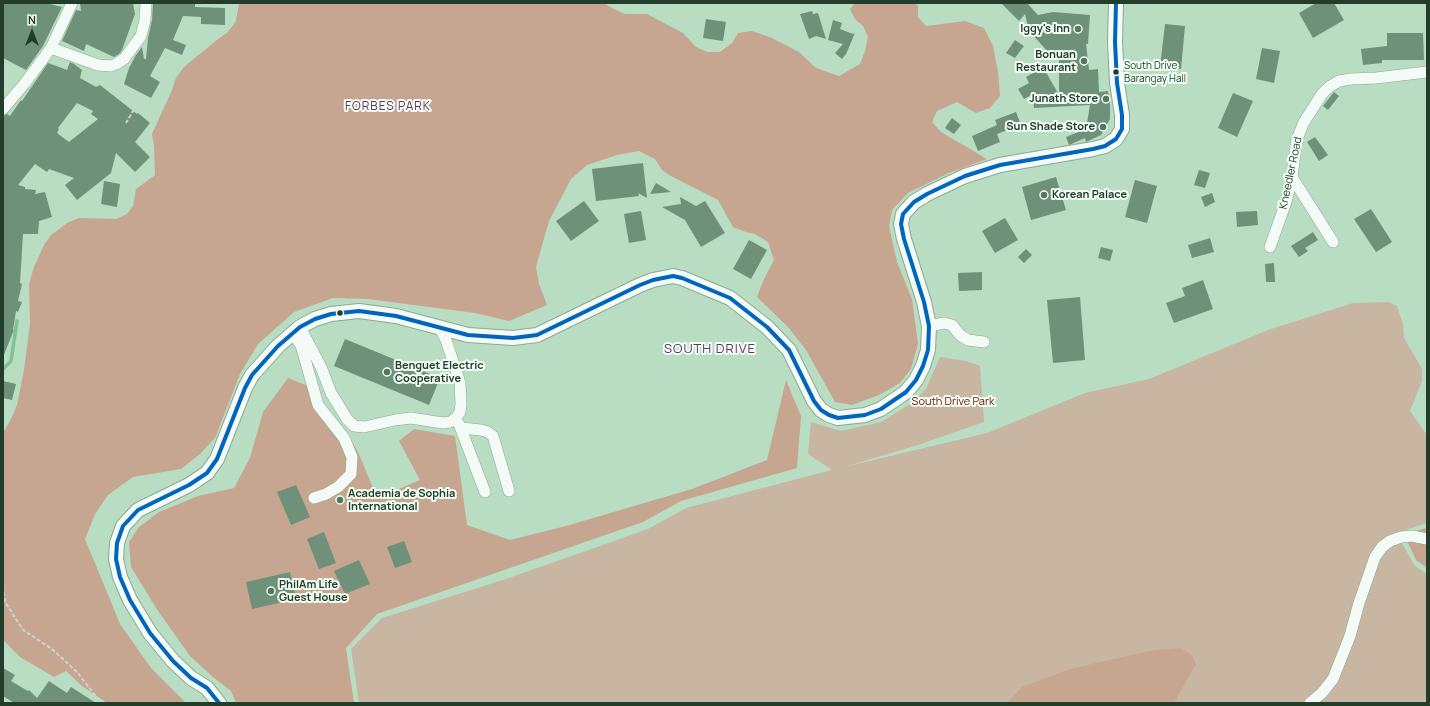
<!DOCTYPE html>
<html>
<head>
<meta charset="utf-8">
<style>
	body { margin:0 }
	#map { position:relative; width:1430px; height:706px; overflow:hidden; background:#b8ddc2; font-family:Manrope,sans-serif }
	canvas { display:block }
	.frame { position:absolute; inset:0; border:4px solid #223e2a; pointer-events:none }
	.north { position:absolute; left:12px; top:12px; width:40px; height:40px; -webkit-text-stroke:3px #f2fff4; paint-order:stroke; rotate:0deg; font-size:11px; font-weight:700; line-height:16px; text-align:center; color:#223e2a }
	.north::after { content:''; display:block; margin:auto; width:14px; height:18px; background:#223e2a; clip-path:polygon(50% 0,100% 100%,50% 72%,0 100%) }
</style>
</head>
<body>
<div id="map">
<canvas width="1430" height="706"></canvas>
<div class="frame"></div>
<div class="north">N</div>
</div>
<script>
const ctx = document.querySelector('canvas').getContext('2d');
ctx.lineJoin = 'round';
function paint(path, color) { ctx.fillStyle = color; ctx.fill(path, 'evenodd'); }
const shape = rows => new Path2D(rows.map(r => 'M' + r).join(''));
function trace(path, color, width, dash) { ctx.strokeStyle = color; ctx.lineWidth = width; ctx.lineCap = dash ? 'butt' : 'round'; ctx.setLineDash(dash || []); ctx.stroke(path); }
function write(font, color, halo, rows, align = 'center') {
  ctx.font = font + ' Manrope,sans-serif'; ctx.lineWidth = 4; ctx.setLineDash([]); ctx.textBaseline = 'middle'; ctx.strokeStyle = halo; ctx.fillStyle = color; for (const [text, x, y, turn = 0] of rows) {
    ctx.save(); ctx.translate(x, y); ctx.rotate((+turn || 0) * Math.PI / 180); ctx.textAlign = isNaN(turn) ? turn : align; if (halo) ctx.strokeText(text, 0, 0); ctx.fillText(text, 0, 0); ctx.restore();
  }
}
paint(shape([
	[1389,302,1397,306,1403,324,1404,338,1422,369,1422,381,1410,411,1427,435,1427,523,1396,533,1415,566,1427,574,1427,703,359,703,351,649,382,618,506,579,648,529,686,508,832,470,808,454,811,422,841,431,881,422,912,403,926,389,940,357,966,361,980,366,984,422,918,445,844,467,987,433,1085,393,1149,379,1268,330,1353,303]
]), '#c8b6a3');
paint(shape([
	[239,3,604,3,612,8,625,14,647,14,683,33,696,47,707,52,720,52,732,43,738,33,752,31,772,38,799,52,816,68,839,76,860,64,865,51,868,37,863,26,855,19,850,9,855,3,915,3,918,6,918,17,926,26,965,21,984,28,993,46,998,72,1000,96,990,108,976,113,957,102,937,111,932,122,941,132,987,159,949,173,908,193,892,210,889,226,897,262,912,299,918,344,911,369,900,383,879,395,852,405,835,402,806,350,788,327,757,297,764,279,774,260,768,242,755,234,746,232,733,227,718,200,669,175,662,170,655,159,639,151,617,155,587,165,571,179,549,221,536,267,539,284,547,305,509,321,475,313,368,299,333,298,294,312,258,344,240,374,215,438,200,454,181,469,133,477,108,495,95,514,85,539,120,624,151,668,186,703,107,703,82,686,66,671,54,677,20,657,3,640,3,433,11,419,17,405,24,370,30,324,29,284,34,267,44,245,51,235,67,223,79,218,116,219,127,214,133,206,136,189,155,175,154,145,152,134,172,90,176,78,184,67,218,39,228,32,236,21],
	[288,378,310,387,349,437,359,454,377,498,420,480,399,441,414,429,455,436,467,525,510,540,566,526,692,489,767,460,786,380,801,416,797,468,681,501,643,522,377,614,346,648,354,703,236,703,231,691,213,677,190,656,156,608,131,567,129,542,139,527,159,512,198,496,234,488,250,458,263,412],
	[1427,528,1427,568,1416,560,1404,534],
	[1180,648,1192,655,1196,664,1174,703,1007,703,1022,687,1070,669,1154,650]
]), '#c6a690');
trace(shape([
	[3,369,11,361,17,321]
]), '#80c293', 3.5);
paint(shape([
	[3,3,46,3,62,7,43,46,26,70,3,58],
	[80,3,133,3,135,14,122,50,119,54,114,57,86,44,84,51,62,41,76,10,81,11],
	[153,3,195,3,195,7,225,8,225,25,201,24,201,17,183,16,173,40,186,45,182,55,165,48,150,76,160,82,151,98,124,84,129,68,136,55,142,47,144,59,146,59,148,38,152,20],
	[1001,3,1027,3,1038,15,1053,12,1090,15,1088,44,1086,44,1089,70,1098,69,1099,92,1108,91,1110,104,1110,119,1101,135,1086,142,1085,138,1069,145,1066,137,1086,129,1090,105,1034,108,1033,94,1024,99,1018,89,1029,83,1026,77,1043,67,1059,95,1059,71,1063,67,1059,63,1059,51,1050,54,1029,31,1025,14,1019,21],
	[1316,3,1334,3,1344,20,1313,38,1299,13],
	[812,11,813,14,818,13,826,39,816,36,809,39,800,14],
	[706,19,726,22,723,41,703,38],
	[833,20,842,23,840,29,853,34,855,33,846,54,842,59,835,53,843,44,828,40],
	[1165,24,1185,26,1181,69,1160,67],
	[1387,33,1423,33,1424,60,1382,60,1382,63,1363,65,1361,49,1387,46],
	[1015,40,1024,46,1015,58,1006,53],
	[1262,48,1280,51,1274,83,1256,79],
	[70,62,74,64,82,70,80,78,96,87,100,85,137,114,138,113,150,123,135,142,150,157,135,172,116,153,111,173,77,200,65,185,74,178,49,169,47,172,35,164,18,185,25,187,25,189,36,190,35,194,45,192,52,217,39,221,38,234,23,234,20,283,22,284,18,301,22,302,18,312,16,311,13,330,14,330,3,357,3,116,7,114,10,116,21,100,22,101,48,63,67,70],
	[77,103,93,111,91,114,98,119,69,142,57,133,59,129,58,128],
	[1334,92,1339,96,1328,110,1323,106],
	[1233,93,1253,101,1237,137,1218,128],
	[1016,112,1021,125,997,134,1000,142,978,151,972,136,997,125,995,120],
	[952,118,961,125,954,134,945,128],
	[1315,137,1328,155,1319,161,1307,142],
	[643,163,647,198,638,193,639,196,596,201,592,169],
	[1199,170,1210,173,1205,188,1194,185],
	[1056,177,1066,210,1031,220,1022,187],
	[1135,180,1157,186,1147,223,1125,217],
	[104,181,120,184,117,207,101,204],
	[656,183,671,192,650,194],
	[1212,193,1215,202,1205,207,1201,197],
	[680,197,696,206,705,201,725,233,701,247,685,220,662,207,681,204],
	[584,201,599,221,571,241,556,221],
	[1371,209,1392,242,1376,252,1354,219],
	[641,211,646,240,629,243,624,214],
	[1257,211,1258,225,1237,227,1236,212],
	[1005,218,1018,240,995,253,982,231],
	[1313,232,1318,240,1305,248,1308,251,1299,257,1291,246],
	[1210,238,1214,252,1192,258,1188,245],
	[749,240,767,250,751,279,733,269],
	[1101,247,1113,250,1110,261,1098,258],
	[1026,249,1032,255,1024,263,1018,257],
	[1274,263,1275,282,1266,282,1265,264],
	[982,272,982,290,959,291,958,273],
	[1203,280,1213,309,1174,323,1166,303,1185,296,1182,288],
	[1080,297,1085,360,1053,363,1047,300],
	[345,339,440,378,429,405,334,366],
	[3,381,16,384,12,400,3,398],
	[296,485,310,517,291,525,277,492],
	[324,532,336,563,319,569,307,539],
	[404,541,412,562,395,568,387,547],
	[359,560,370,584,345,594,334,571],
	[290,572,296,599,252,609,246,582],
	[3,668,15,675,11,681,28,691,29,690,37,698,49,681,67,693,71,687,96,703,14,703,3,696]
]), '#6f917a');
const minor = shape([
	[51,48,98,65,111,66,116,64,124,59,141,36,145,20,146,3],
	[3,109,25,83,51,48,72,3],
	[1292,177,1333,242],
	[1270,247,1286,202,1292,177,1297,139,1304,122,1322,94,1329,87,1339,81,1351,79,1376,78,1427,72],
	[929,326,944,323,952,325,960,335,968,340,984,342],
	[300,327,321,367,331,393,347,419,354,426,364,427,395,420,411,418,443,423,450,422,456,418,460,412,461,404,460,383,446,340,440,328],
	[293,334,301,345,318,405,344,438,352,457,351,474,338,487,326,494,314,498],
	[459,424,485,492],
	[461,428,481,430,488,432,493,436,509,491],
	[1310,703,1322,693,1333,679,1350,636,1359,603,1375,557,1382,547,1390,541,1401,537,1412,536,1427,539]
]);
const major = shape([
	[219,703,207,688,191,678,173,661,150,633,130,600,120,577,116,559,117,543,123,526,138,510,189,485,207,473,217,459,245,388,252,375,278,346,300,327,315,319,331,314,359,311,396,316,468,335,513,338,537,335,640,285,653,280,673,276,682,278,730,298,767,327,789,350,814,401,821,410,829,415,838,418,865,415,881,409,906,392,916,380,923,366,928,350,929,326,924,302,904,239,901,224,903,214,914,202,927,194,965,176,1000,165,1093,149,1105,146,1116,139,1122,129,1122,115,1117,83,1115,42,1116,3]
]);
trace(minor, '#8ba994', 12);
trace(major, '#8ba994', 16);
trace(shape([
	[112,77,114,80,140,99,126,123],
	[3,418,10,404],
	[3,586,5,602,23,630,52,649,77,672,101,703],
	[3,702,4,703]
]), '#cad5cd', 2, [4, 2]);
trace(minor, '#f4faf6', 11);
trace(major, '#f4faf6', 14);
trace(shape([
	[219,703,207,688,191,678,173,661,150,633,130,600,120,577,116,559,117,543,123,526,138,510,189,485,207,473,217,459,245,388,252,375,278,346,300,327,315,319,331,314,359,311,396,316,468,335,513,338,537,335,640,285,653,280,673,276,682,278,730,298,767,327,789,350,814,401,821,410,829,415,838,418,865,415,881,409,906,392,916,380,923,366,928,350,929,326,924,302,904,239,901,224,903,214,914,202,927,194,965,176,1000,165,1093,149,1105,146,1116,139,1122,129,1122,115,1117,83,1115,42,1116,3]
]), '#0065bd', 4);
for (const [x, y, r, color] of [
	[1078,29,4,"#56765f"],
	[1084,61,4,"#56765f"],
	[1116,72,3.5,"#223e2a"],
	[1106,99,4,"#56765f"],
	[1103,127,4,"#56765f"],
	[1044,195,4,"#56765f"],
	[340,313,3.5,"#223e2a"],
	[387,372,4,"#56765f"],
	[340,500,4,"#56765f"],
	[271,591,4,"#56765f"]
]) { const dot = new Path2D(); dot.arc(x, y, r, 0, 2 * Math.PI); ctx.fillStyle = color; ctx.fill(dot); trace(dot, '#f2fff4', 1.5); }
write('10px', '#223e2a', '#f2fff4', [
	["South Drive",1124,66],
	["Barangay Hall",1124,79]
], 'left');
write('bold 11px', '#223e2a', '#f2fff4', [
	["Iggy's Inn",1070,29],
	["Bonuan",1076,55],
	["Restaurant",1076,68],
	["Junath Store",1098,99],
	["Sun Shade Store",1095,127],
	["Korean Palace",1052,195,"left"],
	["Benguet Electric",395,366,"left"],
	["Cooperative",395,379,"left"],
	["Academia de Sophia",348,494,"left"],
	["International",348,507,"left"],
	["PhilAm Life",279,585,"left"],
	["Guest House",279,598,"left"]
], 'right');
write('11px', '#223e2a', '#f2fff4', [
	["Kneedler Road",1291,173,-78]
]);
write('11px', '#7a0d00', '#f2fff4', [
	["South Drive Park",953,402]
]);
ctx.letterSpacing = '1px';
write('12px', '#663160', '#f2fff4', [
	["FORBES PARK",388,107]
]);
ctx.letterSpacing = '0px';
ctx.letterSpacing = '1px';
write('13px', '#663160', '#f2fff4', [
	["SOUTH DRIVE",710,349]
]);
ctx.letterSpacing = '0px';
</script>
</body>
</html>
